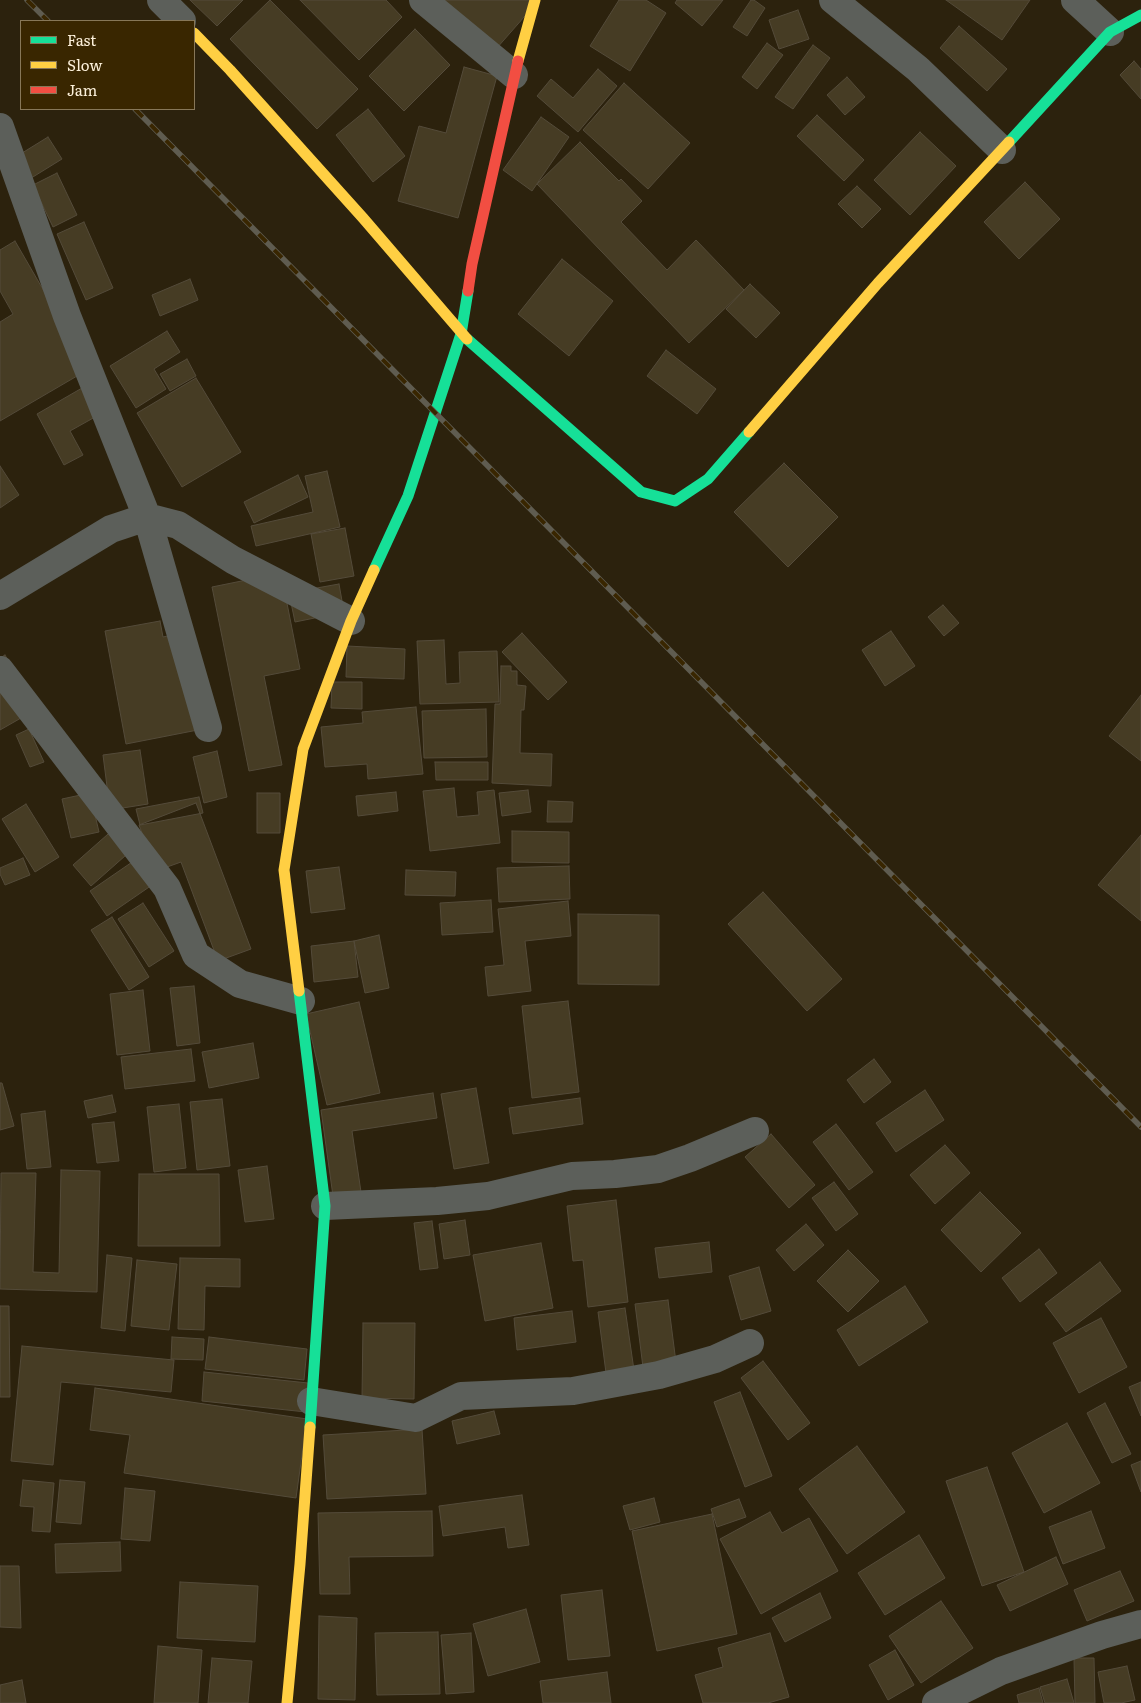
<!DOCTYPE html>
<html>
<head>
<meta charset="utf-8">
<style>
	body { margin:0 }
	#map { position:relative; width:1141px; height:1703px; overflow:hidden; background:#2c220d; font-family:Literata,serif }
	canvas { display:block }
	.legend { position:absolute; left:20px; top:20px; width:175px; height:90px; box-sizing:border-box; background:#392600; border:1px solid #877758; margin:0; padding:6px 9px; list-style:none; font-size:15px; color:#fdf1db }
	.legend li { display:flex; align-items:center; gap:10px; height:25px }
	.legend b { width:25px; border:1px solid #877758 }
</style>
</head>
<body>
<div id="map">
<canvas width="1141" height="1703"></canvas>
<ul class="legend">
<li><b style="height:6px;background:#16e098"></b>Fast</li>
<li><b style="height:6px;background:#ffcf43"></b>Slow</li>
<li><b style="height:6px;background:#f24e42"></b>Jam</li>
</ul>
</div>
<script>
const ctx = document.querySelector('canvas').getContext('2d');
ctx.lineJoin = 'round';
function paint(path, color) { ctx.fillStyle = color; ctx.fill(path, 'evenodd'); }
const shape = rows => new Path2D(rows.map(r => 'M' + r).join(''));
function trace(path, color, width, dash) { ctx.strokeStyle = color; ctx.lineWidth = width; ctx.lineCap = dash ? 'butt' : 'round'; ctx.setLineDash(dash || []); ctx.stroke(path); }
const building = shape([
	[190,0,243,0,217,26,190,0],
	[270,0,358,89,317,129,230,39,270,0],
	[300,0,386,0,402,17,359,60,300,0],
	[440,0,539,0,496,49,440,0],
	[619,0,646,0,666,13,630,71,590,46,619,0],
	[677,0,723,0,702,26,675,3,677,0],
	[751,0,754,0,765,8,747,36,733,27,751,0],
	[946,0,1030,0,1002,40,946,0],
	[798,10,809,39,779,49,769,20,798,10],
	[959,26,1007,69,987,91,940,48,959,26],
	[415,29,450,65,404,111,369,76,415,29],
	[767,43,783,55,757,89,742,77,767,43],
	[813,45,830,58,793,109,775,97,813,45],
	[1134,61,1141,69,1141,99,1120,75,1134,61],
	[464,67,497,76,458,218,398,201,419,126,446,133,464,67],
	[598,69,617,86,578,132,537,96,551,79,573,98,598,69],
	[847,77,865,97,845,115,827,95,847,77],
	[624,83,690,143,648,189,583,130,624,83],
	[368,109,405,156,373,182,336,135,368,109],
	[817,115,864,160,844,181,797,136,817,115],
	[541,117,569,137,532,191,503,170,541,117],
	[920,132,956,166,910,215,874,180,920,132],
	[48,137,62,159,28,180,14,158,48,137],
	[580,142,619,181,621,179,642,201,621,222,667,270,696,240,744,290,689,343,537,184,580,142],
	[57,173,77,215,53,227,33,185,57,173],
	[1025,182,1060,219,1019,259,984,222,1025,182],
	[857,186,881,209,862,228,838,204,857,186],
	[84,222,113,288,86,300,57,234,84,222],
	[15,241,89,369,0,421,0,322,13,314,0,291,0,250,15,241],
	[562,259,613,301,569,356,518,314,562,259],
	[190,279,198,300,160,316,152,295,190,279],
	[750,284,780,313,756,338,726,309,750,284],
	[167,331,180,352,154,369,166,389,136,408,110,366,167,331],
	[666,350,716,389,697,414,647,376,666,350],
	[187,359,196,376,170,391,160,374,187,359],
	[196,378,241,452,182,487,137,413,196,378],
	[89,384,104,412,70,431,83,455,64,465,37,414,89,384],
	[784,463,838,517,788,567,734,512,784,463],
	[0,466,19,495,0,508,0,466],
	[327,471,340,527,256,546,251,526,313,512,305,476,327,471],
	[298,475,308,497,254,523,244,502,298,475],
	[345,528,354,576,320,582,311,534,345,528],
	[281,573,300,669,264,676,282,765,249,771,212,587,281,573],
	[339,584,344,612,295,622,289,593,339,584],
	[943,605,959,623,944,636,928,617,943,605],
	[160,621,163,637,190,631,208,728,126,744,105,631,160,621],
	[891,631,915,666,885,686,862,650,891,631],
	[522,633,567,682,548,700,502,652,522,633],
	[444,640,446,684,460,683,459,652,497,651,499,702,420,704,417,641,444,640],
	[347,646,405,649,404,679,346,677,347,646],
	[5,655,35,710,0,730,0,658,5,655],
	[501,666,511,666,511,671,517,671,517,685,526,686,524,710,521,710,520,753,552,754,551,786,492,783,495,704,500,704,501,666],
	[332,682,362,682,362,709,331,708,332,682],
	[1141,695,1141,761,1109,736,1141,695],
	[416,707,423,774,368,779,367,764,325,767,321,727,363,723,362,712,416,707],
	[486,709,487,757,424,758,422,711,486,709],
	[29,729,44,762,30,767,16,735,29,729],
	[140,750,148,804,110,810,103,755,140,750],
	[217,751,227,797,204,803,193,757,217,751],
	[435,762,488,762,488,780,436,780,435,762],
	[454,788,457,817,479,815,477,792,494,790,500,843,430,851,423,791,454,788],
	[528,790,531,812,502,816,499,793,528,790],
	[396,792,398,811,358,816,356,796,396,792],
	[90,793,99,832,71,838,62,799,90,793],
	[257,793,280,793,280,833,257,833,257,793],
	[199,797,203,813,140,825,136,809,199,797],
	[548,801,573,802,572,822,547,822,548,801],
	[196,803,251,949,218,961,181,862,156,871,139,825,196,803],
	[26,804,59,857,35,872,2,819,26,804],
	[116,827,134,848,91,886,73,865,116,827],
	[512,831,569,832,569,863,512,862,512,831],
	[1141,835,1141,921,1098,885,1141,835],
	[23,858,30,875,5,885,0,874,0,868,23,858],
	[138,858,155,883,107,916,90,891,138,858],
	[569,866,570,899,499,902,497,868,569,866],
	[339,867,345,909,311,913,306,871,339,867],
	[406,870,456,872,455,896,405,895,406,870],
	[763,892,842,979,807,1011,728,924,763,892],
	[491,900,493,932,442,935,440,903,491,900],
	[568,901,571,936,525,941,531,991,488,996,485,967,504,965,498,909,568,901],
	[143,903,174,951,149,967,118,919,143,903],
	[578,914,659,915,659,985,578,984,578,914],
	[112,917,149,977,129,990,91,930,112,917],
	[379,935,389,988,365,993,354,941,379,935],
	[354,941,358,977,314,982,311,946,354,941],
	[194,986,200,1043,177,1046,170,988,194,986],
	[143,990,150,1051,117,1055,110,994,143,990],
	[568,1001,579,1092,532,1098,522,1006,568,1001],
	[359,1002,380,1093,327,1105,306,1014,359,1002],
	[253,1043,259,1078,209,1088,202,1052,253,1043],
	[191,1049,195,1081,125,1089,121,1057,191,1049],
	[874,1059,891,1082,864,1103,847,1080,874,1059],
	[0,1083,2,1083,14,1126,0,1130,0,1083],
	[476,1088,489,1163,454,1169,441,1094,476,1088],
	[925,1090,944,1120,896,1152,876,1123,925,1090],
	[433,1093,437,1118,352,1131,361,1192,333,1196,321,1110,433,1093],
	[112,1095,116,1112,88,1118,84,1101,112,1095],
	[580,1098,583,1124,513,1134,509,1108,580,1098],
	[222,1099,230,1166,197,1170,190,1102,222,1099],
	[179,1104,186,1168,154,1172,147,1107,179,1104],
	[45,1111,51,1167,27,1169,21,1114,45,1111],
	[114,1122,119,1161,97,1163,92,1124,114,1122],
	[836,1124,873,1172,849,1190,813,1142,836,1124],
	[771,1134,815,1185,789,1208,745,1157,771,1134],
	[945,1145,970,1173,935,1204,910,1175,945,1145],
	[267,1166,274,1219,245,1222,238,1170,267,1166],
	[61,1170,100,1171,97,1292,0,1289,1,1173,36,1173,33,1272,59,1273,61,1170],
	[139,1174,219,1174,220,1246,138,1246,139,1174],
	[834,1182,858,1214,836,1231,812,1198,834,1182],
	[980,1192,1021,1233,981,1272,941,1230,980,1192],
	[616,1200,628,1302,588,1307,583,1260,573,1261,567,1206,616,1200],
	[465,1220,470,1255,444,1259,439,1224,465,1220],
	[432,1221,438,1268,420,1270,414,1223,432,1221],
	[806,1224,824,1245,794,1271,776,1250,806,1224],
	[709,1242,712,1272,659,1278,655,1248,709,1242],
	[541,1243,553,1308,485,1321,473,1255,541,1243],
	[1039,1249,1057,1273,1020,1302,1002,1278,1039,1249],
	[848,1250,879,1281,848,1312,817,1281,848,1250],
	[107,1255,132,1258,125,1331,101,1328,107,1255],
	[180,1258,240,1259,240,1287,205,1286,204,1330,178,1329,180,1258],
	[137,1260,177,1264,169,1330,131,1326,137,1260],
	[1100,1262,1121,1291,1066,1332,1045,1304,1100,1262],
	[759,1267,771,1311,741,1320,729,1276,759,1267],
	[905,1286,928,1322,859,1366,837,1330,905,1286],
	[668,1300,678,1378,645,1383,635,1304,668,1300],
	[0,1306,9,1306,10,1397,0,1397,0,1306],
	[625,1308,636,1384,608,1388,598,1312,625,1308],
	[572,1311,576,1342,517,1350,514,1318,572,1311],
	[1101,1318,1127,1367,1079,1393,1053,1343,1101,1318],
	[363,1323,415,1323,414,1399,362,1398,363,1323],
	[172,1337,204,1339,203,1360,171,1359,172,1337],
	[209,1337,307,1349,304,1380,205,1369,209,1337],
	[22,1346,174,1360,171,1392,61,1382,53,1465,11,1461,22,1346],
	[763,1361,810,1423,788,1440,741,1378,763,1361],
	[204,1372,308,1383,306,1412,202,1401,204,1372],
	[1141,1382,1141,1416,1129,1387,1141,1382],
	[95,1388,307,1419,296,1498,124,1473,130,1435,90,1430,95,1388],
	[740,1392,772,1476,745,1487,714,1402,740,1392],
	[1105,1403,1131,1454,1112,1463,1087,1413,1105,1403],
	[494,1411,500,1434,457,1444,452,1421,494,1411],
	[1067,1423,1100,1483,1044,1513,1012,1453,1067,1423],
	[422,1429,426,1494,327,1499,323,1435,422,1429],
	[857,1446,905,1512,847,1554,799,1489,857,1446],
	[1141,1461,1141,1492,1131,1465,1141,1461],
	[987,1467,1024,1572,982,1586,946,1481,987,1467],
	[23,1480,54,1483,50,1532,32,1531,34,1507,20,1506,23,1480],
	[60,1480,85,1482,81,1524,56,1522,60,1480],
	[125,1488,155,1491,150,1541,121,1539,125,1488],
	[522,1495,529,1545,508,1548,505,1527,443,1536,439,1506,522,1495],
	[654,1498,660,1522,630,1530,623,1506,654,1498],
	[739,1499,746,1517,717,1527,711,1509,739,1499],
	[432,1511,433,1556,349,1557,350,1594,320,1594,318,1513,432,1511],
	[1091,1511,1105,1548,1063,1564,1049,1527,1091,1511],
	[770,1512,782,1533,809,1518,838,1571,761,1614,720,1539,770,1512],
	[712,1514,737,1634,657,1651,632,1531,712,1514],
	[919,1535,945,1578,885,1615,858,1573,919,1535],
	[120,1542,121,1571,56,1573,55,1544,120,1542],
	[1056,1557,1068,1584,1010,1611,997,1585,1056,1557],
	[0,1566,19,1566,21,1628,0,1627,0,1566],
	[1120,1571,1134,1601,1087,1621,1074,1590,1120,1571],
	[180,1582,258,1586,255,1642,177,1638,180,1582],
	[602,1590,610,1656,568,1660,561,1595,602,1590],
	[820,1593,831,1618,785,1642,772,1618,820,1593],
	[941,1601,973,1648,921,1683,889,1636,941,1601],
	[526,1609,540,1662,488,1676,473,1624,526,1609],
	[319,1616,357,1618,355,1700,318,1699,319,1616],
	[438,1632,440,1694,377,1695,375,1633,438,1632],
	[471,1633,474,1692,446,1694,441,1635,471,1633],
	[770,1633,789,1697,768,1703,703,1703,695,1675,723,1667,718,1648,770,1633],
	[158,1646,202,1650,198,1703,154,1703,158,1646],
	[895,1650,914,1685,888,1700,869,1665,895,1650],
	[212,1658,252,1661,248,1703,208,1703,212,1658],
	[1074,1658,1094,1658,1095,1703,1075,1703,1074,1658],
	[1127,1666,1135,1700,1121,1703,1104,1703,1098,1672,1127,1666],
	[607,1672,611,1703,543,1703,540,1681,607,1672],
	[1067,1679,1074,1703,1045,1703,1040,1687,1067,1679],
	[22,1680,26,1703,0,1703,0,1685,22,1680],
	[1039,1688,1043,1703,1019,1703,1017,1695,1039,1688]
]);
paint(building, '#463c24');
trace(building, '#544b3a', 1);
trace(shape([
	[161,0,182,21],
	[423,0,514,75],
	[833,0,918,69,1002,150],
	[1075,0,1110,32],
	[0,127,67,316,147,517,208,728],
	[0,596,111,529,147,517,178,525,233,560,351,621],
	[0,670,167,888,196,955,240,984,301,1001],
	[325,1206,437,1201,488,1196,572,1176,615,1174,658,1169,690,1158,755,1131],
	[311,1401,416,1418,461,1396,573,1391,659,1375,715,1359,750,1343],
	[936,1703,1001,1671,1102,1635,1141,1624]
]), '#5c5f5a', 28);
trace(shape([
	[1009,142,1110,32,1141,15],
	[467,339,641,492,675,501,708,479,749,432],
	[374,570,408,496,461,334,468,291],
	[299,991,325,1206,310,1427]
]), '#16e098', 11);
trace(shape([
	[194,33,230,70,363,218,467,339],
	[518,61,535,0],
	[749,432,878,283,1009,142],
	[299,991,284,870,303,749,351,621,374,570],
	[287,1703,300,1564,310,1427]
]), '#ffcf43', 11);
trace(shape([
	[468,291,472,264,518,61]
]), '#f24e42', 11);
const rail = shape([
	[27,0,48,21],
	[135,109,1141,1127]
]);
trace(rail, '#5f5c50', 5.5);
trace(rail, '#392600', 4, [11]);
</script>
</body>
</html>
